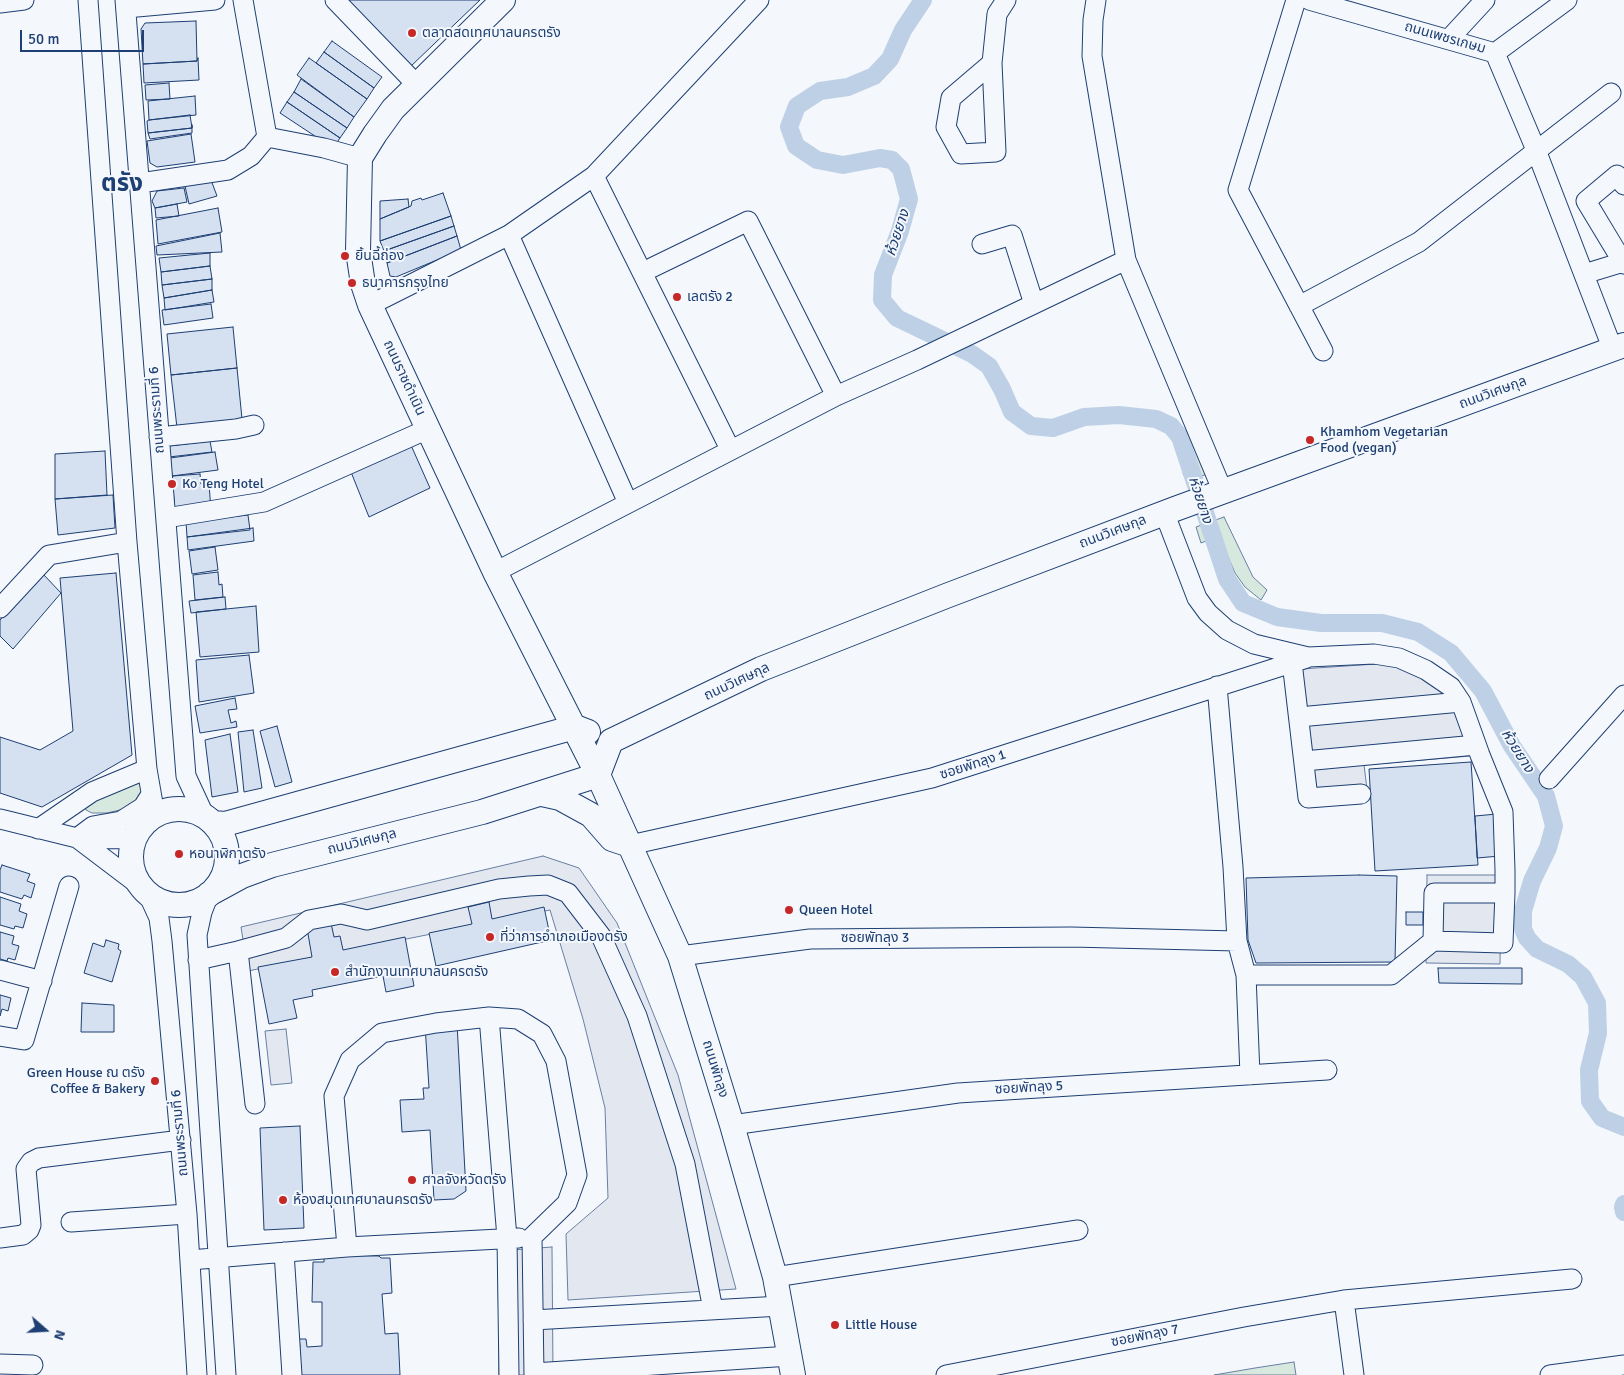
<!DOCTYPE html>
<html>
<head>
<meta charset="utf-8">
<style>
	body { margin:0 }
	#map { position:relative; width:1624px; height:1375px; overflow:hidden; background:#f4f7fb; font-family:Signika,sans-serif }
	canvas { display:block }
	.north { position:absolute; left:20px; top:1305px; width:50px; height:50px; -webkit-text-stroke:4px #f4f7fb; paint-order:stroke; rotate:109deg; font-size:14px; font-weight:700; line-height:20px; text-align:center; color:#1d3f73 }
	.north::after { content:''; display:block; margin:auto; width:18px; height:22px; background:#1d3f73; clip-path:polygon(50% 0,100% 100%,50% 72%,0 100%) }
	.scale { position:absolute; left:20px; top:30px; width:124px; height:22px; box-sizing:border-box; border:2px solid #1d3f73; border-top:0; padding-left:6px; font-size:15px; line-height:18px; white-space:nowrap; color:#1d3f73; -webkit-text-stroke:4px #f4f7fb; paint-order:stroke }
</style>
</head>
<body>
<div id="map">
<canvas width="1624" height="1375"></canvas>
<div class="north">N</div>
<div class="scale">50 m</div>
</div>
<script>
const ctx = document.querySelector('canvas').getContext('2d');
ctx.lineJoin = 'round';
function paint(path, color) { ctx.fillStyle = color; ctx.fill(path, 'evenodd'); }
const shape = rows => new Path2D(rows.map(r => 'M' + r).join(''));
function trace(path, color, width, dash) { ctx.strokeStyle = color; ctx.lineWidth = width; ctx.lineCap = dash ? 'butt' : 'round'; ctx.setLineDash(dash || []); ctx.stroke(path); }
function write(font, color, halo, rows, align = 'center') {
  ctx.font = font + ' Signika,"Noto Sans Thai",sans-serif'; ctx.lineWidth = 4; ctx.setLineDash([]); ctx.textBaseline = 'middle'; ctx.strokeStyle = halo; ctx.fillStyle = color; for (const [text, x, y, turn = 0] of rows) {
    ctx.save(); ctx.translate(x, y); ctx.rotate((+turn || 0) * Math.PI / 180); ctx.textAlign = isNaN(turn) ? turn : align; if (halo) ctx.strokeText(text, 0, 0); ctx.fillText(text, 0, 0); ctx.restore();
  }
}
const green = shape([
	[1191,429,1207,474,1187,482,1183,473,1194,469,1181,433,1191,429],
	[1224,517,1253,577,1267,590,1261,600,1245,587,1235,573,1219,536,1201,543,1196,527,1224,517],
	[132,782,140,784,144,789,137,802,124,809,107,813,92,813,86,810,85,805,132,782],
	[1294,1362,1296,1375,1214,1375,1255,1368,1294,1362]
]);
paint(green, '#d7e8df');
trace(green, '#687fa3', 1);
const parking = shape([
	[1376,664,1399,666,1448,691,1457,708,1470,756,1364,765,1367,789,1313,792,1301,669,1376,664],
	[543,856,579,868,617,923,678,1075,736,1289,568,1300,566,1234,608,1198,605,1108,583,1019,550,910,248,971,241,927,543,856],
	[1427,875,1501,875,1500,964,1426,963,1427,875],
	[286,1029,292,1083,271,1085,265,1031,286,1029],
	[552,1247,553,1375,499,1375,498,1251,552,1247]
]);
paint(parking, '#e3e8f0');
trace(parking, '#687fa3', 1);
trace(shape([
	[923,0,903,30,890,59,874,76,848,87,820,91,797,106,789,127,796,146,817,160,843,165,880,158,892,160,901,169,909,199,900,231,883,275,882,300,897,318,972,354,989,366,1002,389,1012,412,1031,426,1053,428,1084,417,1119,415,1156,419,1171,426,1180,437,1227,579,1243,603,1277,617,1321,623,1382,623,1418,632,1451,653,1483,691,1512,746,1546,796,1554,826,1548,848,1532,881,1523,911,1523,929,1527,938,1537,949,1568,964,1583,977,1597,1003,1598,1033,1589,1070,1590,1101,1602,1118,1624,1127],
	[1624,1204,1623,1207,1624,1212]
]), '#bed0e5', 18);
const building = shape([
	[347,0,480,0,410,67,347,0],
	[196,21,197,61,143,64,141,29,145,23,196,21],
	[332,41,382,77,374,88,324,52,332,41],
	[324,52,374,88,367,99,316,63,324,52],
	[198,58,199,80,144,83,143,64,197,61,198,58],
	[309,58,367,99,354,117,297,75,309,58],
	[301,79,354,117,347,128,294,92,301,79],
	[169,83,170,99,146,100,145,85,169,83],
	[294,92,347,128,340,138,287,102,294,92],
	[195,96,196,115,149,120,148,101,195,96],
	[287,102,340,138,333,148,280,113,287,102],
	[190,115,192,128,148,133,147,121,149,120,190,115],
	[192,125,192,133,150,139,148,133,192,128,192,125],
	[191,134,195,162,157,167,150,163,147,141,191,134],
	[211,180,217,196,189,204,185,186,211,180],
	[184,188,187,202,155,208,152,201,157,191,184,188],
	[443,193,451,216,380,241,380,219,411,206,412,201,421,198,422,200,443,193],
	[408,199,409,207,380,219,380,201,408,199],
	[177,204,179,216,156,218,155,208,177,204],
	[218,208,222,232,158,244,156,220,218,208],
	[451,216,454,226,384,251,380,241,451,216],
	[454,226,457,236,387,263,384,251,454,226],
	[220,233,222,252,157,255,156,246,220,233],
	[457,236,461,250,396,277,390,276,387,263,457,236],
	[210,253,210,266,161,272,159,258,210,253],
	[210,266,212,279,162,285,161,272,210,266],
	[212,279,212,290,164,298,162,285,212,279],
	[212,290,214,302,165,310,164,298,212,290],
	[211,304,213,318,164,325,162,310,211,304],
	[233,327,237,368,171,375,167,334,233,327],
	[237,368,242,419,177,428,171,375,237,368],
	[210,441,212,452,169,457,169,446,210,441],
	[410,443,430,488,369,517,351,472,410,443],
	[105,451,107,495,55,499,55,454,105,451],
	[215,452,218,470,172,476,170,458,215,452],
	[200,474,201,484,209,483,211,511,175,513,172,476,200,474],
	[113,495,115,528,58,535,55,499,113,495],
	[248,515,250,530,187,537,186,522,248,515],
	[253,528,254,541,188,550,187,537,253,528],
	[215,547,218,570,192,574,189,551,215,547],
	[218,572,219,585,222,584,223,597,195,600,193,575,218,572],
	[116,573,132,755,42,807,0,793,0,737,40,750,73,731,60,578,116,573],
	[43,574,61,593,13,649,0,636,0,620,43,574],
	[225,597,226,609,191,613,189,601,225,597],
	[256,606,259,652,200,657,196,612,256,606],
	[249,655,254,693,199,702,196,660,249,655],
	[235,698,237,709,228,710,231,723,236,721,237,727,200,733,195,706,235,698],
	[277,726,292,782,275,787,260,731,277,726],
	[253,730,262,788,244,792,238,732,253,730],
	[230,734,238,792,212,797,205,740,230,734],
	[1471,762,1478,865,1375,871,1369,769,1471,762],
	[1497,814,1500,856,1477,858,1475,816,1497,814],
	[2,865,30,874,27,881,35,884,31,898,24,895,22,899,0,892,0,870,2,865],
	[1359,875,1397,876,1395,962,1256,963,1248,940,1246,878,1359,875],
	[0,897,21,904,19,911,27,914,23,928,15,926,14,929,0,925,0,897],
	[489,902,492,919,544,907,551,940,436,966,429,933,472,924,468,907,489,902],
	[1406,912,1423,912,1423,925,1406,925,1406,912],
	[331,923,334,937,340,936,343,950,405,937,414,986,386,992,383,976,312,990,313,996,293,1000,297,1018,269,1024,258,967,312,957,307,928,331,923],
	[0,932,14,936,12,944,19,946,15,960,8,958,7,961,0,959,0,932],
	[106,940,119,944,118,949,121,951,112,982,84,973,93,943,104,947,106,940],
	[1438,968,1522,968,1522,984,1439,983,1438,968],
	[0,995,11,998,8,1011,2,1009,0,1016,0,995],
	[82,1003,114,1005,114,1032,81,1032,82,1003],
	[457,1023,466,1191,454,1199,434,1200,430,1130,402,1132,400,1100,424,1099,423,1088,429,1088,425,1025,457,1023],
	[300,1126,304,1228,264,1230,260,1128,300,1126],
	[331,1255,379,1256,381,1258,390,1258,392,1293,382,1294,385,1334,398,1333,400,1375,297,1375,295,1350,300,1347,299,1339,306,1339,307,1347,322,1346,322,1302,312,1302,313,1262,324,1262,324,1258,331,1258,331,1255]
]);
paint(building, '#d5e0f0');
trace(building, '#1d3f73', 1);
const minor = shape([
	[88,0,127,542,147,769,155,815],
	[125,0,186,776,205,817],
	[243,0,267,137],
	[335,0,417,85],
	[1096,0,1093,20,1092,56,1126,260,1223,492],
	[1296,0,1238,190,1323,351],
	[1309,0,1495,53,1567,0],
	[0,3,24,0],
	[126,8,215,0],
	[1449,39,1485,0],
	[1495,53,1536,150,1613,350],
	[992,63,951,98,946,127,961,154,996,152,992,63,997,14,1006,0],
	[594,176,730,449],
	[140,183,228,170,251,156,267,137,324,148,360,158],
	[1624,185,1617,175,1586,201,1624,264],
	[509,235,628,503],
	[982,244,1012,235,1034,304],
	[643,272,748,221,836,396],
	[1584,274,1623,262],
	[370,305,509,235,594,176,759,0],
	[1299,306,1419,242,1611,93],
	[159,437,236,429,254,425],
	[1164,512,1197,598,1208,613,1227,630,1254,644,1308,657,1374,654,1399,658,1426,670,1451,687,1461,702,1480,755,1503,812,1505,870,1505,893,1503,943,1433,941,1434,893,1505,893],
	[166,518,264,502,428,429],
	[495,572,836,396,917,360,1126,260],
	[0,608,49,555,127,542],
	[1292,662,1308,798,1361,794],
	[1217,686,1233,867,1237,941,1246,975,1250,1075],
	[1299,717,1461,702],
	[1304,761,1476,745],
	[1549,779,1624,695],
	[0,819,77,838,134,839],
	[38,829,92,792,147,769],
	[77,838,93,826,121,821,143,807,150,796],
	[77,838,139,885],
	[630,845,932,778,1307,658],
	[148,894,159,918,162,941,187,1214,197,1375],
	[209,894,202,912,197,935,226,1375],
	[238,951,255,1104],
	[680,956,810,939,1071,937,1237,941],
	[198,960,238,951,286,938,309,920,341,914,367,920,499,889,529,886,548,885,568,893,601,936,637,1016,685,1164,713,1310],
	[0,970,42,981],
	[1246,975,1391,975,1433,941],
	[489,1017,507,1238,509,1375],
	[0,1036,24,1040,69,886],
	[732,1125,958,1093,1327,1070],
	[71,1222,187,1214],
	[0,1238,23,1235,29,1230,31,1225,26,1169,31,1162,39,1158,181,1140],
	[347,1247,334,1096,350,1060,382,1033,436,1023,489,1017,518,1019,542,1034,556,1061,577,1175,567,1203,532,1237,534,1375],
	[284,1252,292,1375],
	[190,1260,347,1247,519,1238],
	[775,1277,1078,1230],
	[1344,1300,1354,1375],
	[533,1320,781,1306],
	[0,1364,33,1365],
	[534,1373,790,1356],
	[946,1375,1244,1317,1344,1300,1572,1279],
	[1550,1375,1624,1365]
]);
const major = shape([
	[503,0,393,109,375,134,360,158,358,251,363,284,370,305,428,429,495,572,598,775,680,956,732,1125,775,1277,793,1375],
	[542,794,560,798,591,815,612,839,630,845],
	'131 857a48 48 0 1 1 96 0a48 48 0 1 1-96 0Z',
	[213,823,225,824,575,727,588,732],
	[209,894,242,876,272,865,482,812,598,775,611,741,761,669,946,596,1175,509,1624,345]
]);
trace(minor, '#1d3f73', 21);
trace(major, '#1d3f73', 26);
trace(minor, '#f4f7fb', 19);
trace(major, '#f4f7fb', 24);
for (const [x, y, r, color] of [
	[412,33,5,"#c62828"],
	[345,256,5,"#c62828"],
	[352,283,5,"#c62828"],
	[677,297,5,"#c62828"],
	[1310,440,5,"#c62828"],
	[172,484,5,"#c62828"],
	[179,854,5,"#c62828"],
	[789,910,5,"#c62828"],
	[490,937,5,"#c62828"],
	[335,972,5,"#c62828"],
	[155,1081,5,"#c62828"],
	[412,1180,5,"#c62828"],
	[283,1200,5,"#c62828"],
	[835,1325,5,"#c62828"]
]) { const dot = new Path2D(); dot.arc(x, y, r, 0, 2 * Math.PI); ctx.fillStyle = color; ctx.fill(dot); trace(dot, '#f4f7fb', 2); }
write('14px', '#1d3f73', '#f4f7fb', [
	["ตลาดสดเทศบาลนครตรัง",422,33],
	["ยิ้นฉี้ถ่อง",355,256],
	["ธนาคารกรุงไทย",362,283],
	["เลตรัง 2",687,297],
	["Khamhom Vegetarian",1320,432],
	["Food (vegan)",1320,448],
	["Ko Teng Hotel",182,484],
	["หอนาฬิกาตรัง",189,854],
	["Queen Hotel",799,910],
	["ที่ว่าการอำเภอเมืองตรัง",500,937],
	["สำนักงานเทศบาลนครตรัง",345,972],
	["Green House ณ ตรัง",145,1073,"right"],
	["Coffee & Bakery",145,1089,"right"],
	["ศาลจังหวัดตรัง",422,1180],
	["ห้องสมุดเทศบาลนครตรัง",293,1200],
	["Little House",845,1325]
], 'left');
write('14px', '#1d3f73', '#f4f7fb', [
	["ถนนเพชรเกษม",1445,38,16],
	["ถนนราชดำเนิน",404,378,65],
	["ถนนวิเศษกุล",1493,393,-20],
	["ถนนพระรามที่ 6",157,410,-94],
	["ถนนวิเศษกุล",1113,532,-21],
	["ถนนวิเศษกุล",737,682,-25],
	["ซอยพัทลุง 1",973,765,-18],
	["ถนนวิเศษกุล",362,842,-14],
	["ซอยพัทลุง 3",875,938],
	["ถนนพัทลุง",715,1069,73],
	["ซอยพัทลุง 5",1029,1088,-3],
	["ถนนพระรามที่ 6",180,1133,-95],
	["ซอยพัทลุง 7",1145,1336,-11]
]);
write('italic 15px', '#1d3f73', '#f4f7fb', [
	["ห้วยยาง",898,233,-72],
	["ห้วยยาง",1200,500,72],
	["ห้วยยาง",1517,751,58]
]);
write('bold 24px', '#1d3f73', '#f4f7fb', [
	["ตรัง",122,185]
]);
</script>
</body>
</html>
